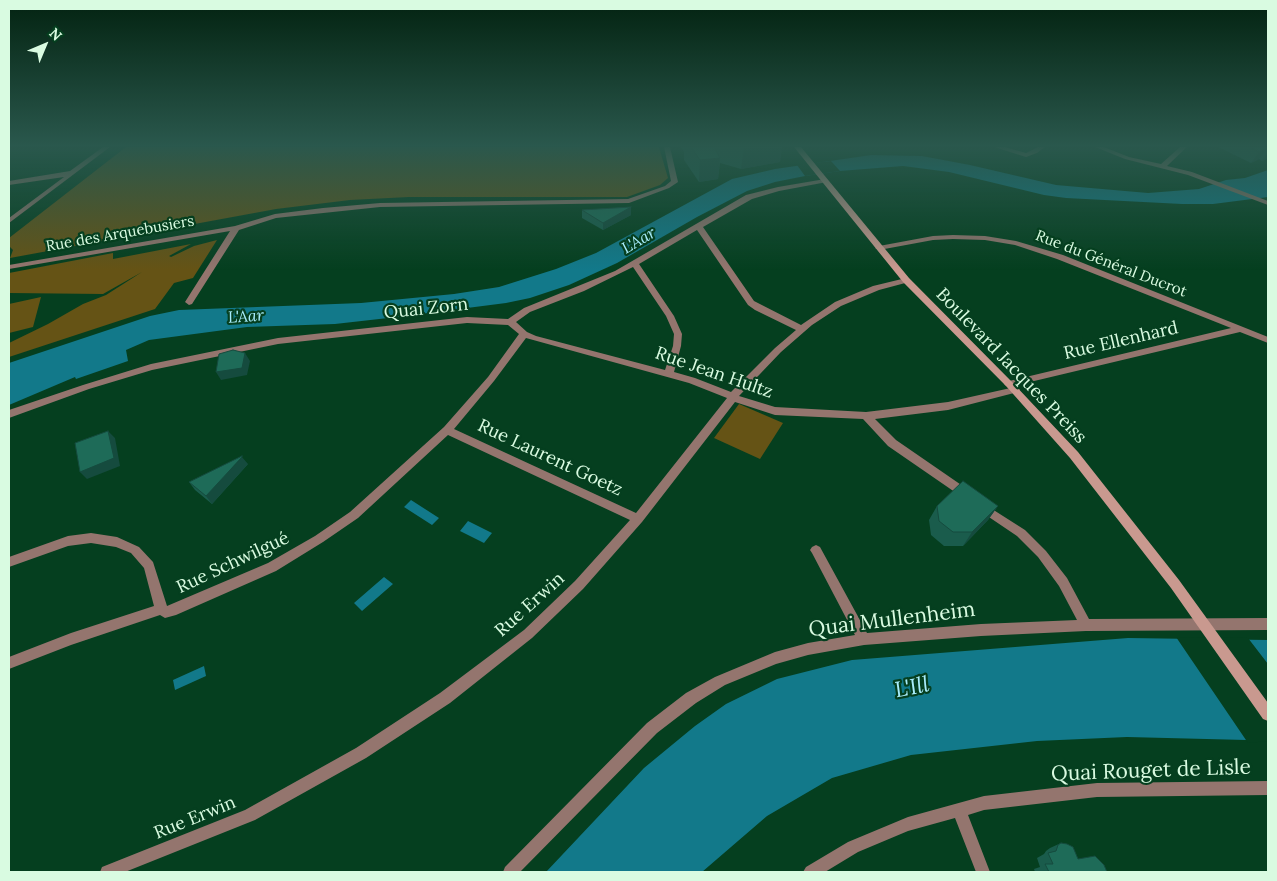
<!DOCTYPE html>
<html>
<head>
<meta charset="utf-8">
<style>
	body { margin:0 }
	#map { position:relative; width:1277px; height:881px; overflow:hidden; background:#053f1f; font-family:Lora,serif }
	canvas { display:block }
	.frame { position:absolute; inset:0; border:10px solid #d9fbe1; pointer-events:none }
	.north { position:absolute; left:20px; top:20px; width:50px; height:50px; -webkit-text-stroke:4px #053f1f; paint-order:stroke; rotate:45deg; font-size:14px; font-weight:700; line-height:20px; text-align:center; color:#d9fbe1 }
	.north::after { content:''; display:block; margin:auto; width:18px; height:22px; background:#d9fbe1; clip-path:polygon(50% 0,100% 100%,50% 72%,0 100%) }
</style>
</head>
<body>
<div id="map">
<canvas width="1277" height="881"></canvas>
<div class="frame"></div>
<div class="north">N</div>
</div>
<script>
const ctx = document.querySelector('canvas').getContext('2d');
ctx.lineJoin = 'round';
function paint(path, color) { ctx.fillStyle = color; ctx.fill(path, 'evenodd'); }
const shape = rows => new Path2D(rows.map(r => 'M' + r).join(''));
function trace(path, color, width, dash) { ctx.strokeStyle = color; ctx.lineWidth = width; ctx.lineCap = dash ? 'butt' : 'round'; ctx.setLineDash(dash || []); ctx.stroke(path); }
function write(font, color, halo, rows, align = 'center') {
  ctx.font = font + ' Lora,serif'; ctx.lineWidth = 4.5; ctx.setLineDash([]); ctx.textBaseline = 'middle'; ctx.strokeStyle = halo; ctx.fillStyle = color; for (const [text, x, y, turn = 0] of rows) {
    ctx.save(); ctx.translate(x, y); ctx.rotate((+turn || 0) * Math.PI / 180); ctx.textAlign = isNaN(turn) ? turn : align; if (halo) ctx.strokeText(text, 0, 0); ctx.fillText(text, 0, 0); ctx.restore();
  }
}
paint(shape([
	[126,147,659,147,668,178,660,185,627,197,409,197,350,200,276,209,10,258,13,250,9,246,9,238],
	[217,240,193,278,174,283,155,309,9,357,9,343,48,324,83,304,106,295,142,272,103,294,9,293,9,273,113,253,113,259,191,244,169,256,171,257,194,246],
	[41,297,33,327,9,333,9,304],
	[739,404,783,423,760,459,714,438]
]), '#655315');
paint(shape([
	[871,155,922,156,970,165,1056,185,1148,193,1199,189,1226,180,1245,178,1268,170,1268,197,1213,204,1182,204,1066,198,1044,195,949,172,903,166,840,171,805,176,775,182,747,191,697,217,617,263,569,285,530,298,506,303,397,317,335,324,247,327,149,340,126,350,128,361,76,379,75,377,9,405,9,363,150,316,179,310,361,303,454,294,499,287,556,269,596,253,732,179,775,169],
	[411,500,439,518,432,525,404,507],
	[468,521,492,533,484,543,460,531],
	[384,577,393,584,362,611,354,603],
	[1128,638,1268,640,1268,739,1246,740,1127,737,1037,741,911,755,832,778,767,816,702,872,546,872,644,768,695,726,726,704,777,679,852,660],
	[204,666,206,676,175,690,173,680]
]), '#12798a');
paint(shape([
	[831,161,840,171,805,176,797,165],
	[1176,637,1248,638,1268,664,1268,741,1248,743]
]), '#053f1f');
paint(shape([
	[103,147,110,147,9,223,9,218,64,177,9,185,9,181,70,171,103,147],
	[664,147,670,147,678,182,669,188,629,203,380,207,276,218,239,230,192,304,189,305,185,302,230,231,9,269,9,265,235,226,275,214,323,208,380,203,628,199,665,186,671,181,664,147],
	[994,147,1005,147,1026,153,1038,147,1045,147,1037,153,1026,157,994,147],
	[1095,147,1104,147,1129,157,1161,164,1180,147,1187,147,1167,166,1192,172,1268,201,1268,205,1188,175,1125,159,1095,147],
	[825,179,827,180,827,182,779,191,752,199,703,227,754,301,801,325,835,302,873,286,906,278,910,280,909,282,879,290,841,306,812,325,781,352,739,396,775,407,866,412,948,402,1015,387,1018,388,1020,390,1018,392,948,410,875,419,896,440,970,491,971,494,970,497,966,498,962,497,888,446,863,419,775,415,735,402,642,522,583,589,532,638,450,703,366,758,255,820,125,872,100,872,102,867,245,810,356,748,440,693,524,630,575,581,630,520,448,435,358,518,323,542,276,571,176,615,165,618,160,615,71,645,9,669,9,657,71,633,154,606,144,568,131,553,116,547,91,543,68,546,9,567,9,557,68,536,91,533,117,537,139,547,153,562,167,606,268,563,315,536,350,512,444,427,488,377,519,334,508,325,467,323,278,344,152,370,89,389,9,418,9,410,83,385,151,364,278,338,467,317,508,319,524,308,615,271,746,195,778,187,825,179],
	[697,230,748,305,755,310,796,330,775,348,731,392,695,378,674,372,681,346,682,334,674,316,639,264,697,230],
	[633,267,666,316,674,334,673,346,665,370,536,336,527,332,516,322,530,312,584,291,633,267],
	[526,338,689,383,727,398,636,513,454,429,494,381,526,338],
	[953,235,985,236,1016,241,1063,255,1268,337,1268,343,1240,332,1009,387,1006,386,1004,384,1009,381,1231,328,1057,259,1015,245,985,240,953,239,933,240,879,250,875,248,879,246,933,236,953,235],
	[981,502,1025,530,1046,551,1067,578,1089,619,1268,618,1268,630,1086,631,981,636,864,645,808,655,776,664,725,685,696,703,657,733,520,872,503,872,505,867,647,723,686,693,715,677,775,652,808,643,855,635,812,553,810,550,812,547,816,545,820,547,867,633,981,624,1077,620,1059,586,1038,557,1017,536,977,509,976,506,977,503,981,502],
	[1268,781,1268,795,1097,797,984,810,968,815,990,872,976,872,955,818,908,831,858,852,825,872,803,872,806,867,848,842,908,817,984,796,1097,783,1268,781]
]), '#94756e');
paint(shape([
	[794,147,801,147,909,278,1012,382,1078,452,1179,580,1268,703,1268,721,1263,719,1171,588,1070,458,1006,386,903,282,794,147]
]), '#c9998f');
paint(shape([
	[681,147,782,147,780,162,741,169,720,163,718,179,699,182,684,160,684,152],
	[1218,147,1268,147,1268,158,1262,161,1259,159,1251,163],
	[631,207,631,215,603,230,582,218,582,210],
	[248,464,212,504,195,490,189,482],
	[937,506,998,506,988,520,963,546,944,546,931,535,929,520],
	[1061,843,1078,859,1107,872,1035,872,1034,869,1040,867,1037,858,1044,854,1046,851,1050,848]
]), '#1a5c4c');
paint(shape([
	[744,147,782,147,780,162,741,169],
	[1267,148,1259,159,1251,163,1259,152],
	[1268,153,1268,158,1262,161],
	[720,158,718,179,699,182,700,160],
	[631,207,631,215,603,230,603,223],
	[245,353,250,361,247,375,221,380,216,372],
	[108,431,115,438,120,466,87,479,80,472],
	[242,457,248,464,212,504,206,496],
	[998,506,988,520,963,546,972,532]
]), '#154b3e');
const building = shape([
	[691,147,714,147,720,158,700,160,691,147],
	[1249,147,1268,147,1268,149,1267,148,1259,152,1249,147],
	[631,207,603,223,582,210,631,207],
	[233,350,245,353,242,368,216,372,219,354,233,350],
	[108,431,114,458,80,472,75,443,108,431],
	[242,456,242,457,206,496,189,482,242,456],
	[963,481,998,506,972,532,953,532,939,521,937,506,963,481],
	[1061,843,1067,844,1073,847,1078,859,1095,856,1104,865,1107,872,1049,872,1045,864,1053,864,1048,853,1056,851,1058,845,1061,843]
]);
paint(building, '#1e6b58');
trace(building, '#154b3e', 1);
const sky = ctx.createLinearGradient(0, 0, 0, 270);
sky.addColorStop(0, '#032311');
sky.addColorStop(0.54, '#2a584d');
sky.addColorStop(1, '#2a584d00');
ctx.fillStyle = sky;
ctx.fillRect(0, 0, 1277, 270);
write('15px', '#d9fbe1', '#053f1f', [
	["Rue des Arquebusiers",120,234,-10],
	["Rue du Général Ducrot",1111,264,21]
]);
write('italic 16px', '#a9edfc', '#053f1f', [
	["L'Aar",639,241,-30],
	["L'Aar",246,317,-4]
]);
write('18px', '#d9fbe1', '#053f1f', [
	["Quai Zorn",426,309,-6],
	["Rue Ellenhard",1121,341,-13],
	["Boulevard Jacques Preiss",1011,366,46],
	["Rue Jean Hultz",714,373,19],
	["Rue Laurent Goetz",550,458,25],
	["Rue Schwilgué",233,563,-25],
	["Rue Erwin",530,605,-42],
	["Rue Erwin",195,818,-22]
]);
write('21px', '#d9fbe1', '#053f1f', [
	["Quai Mullenheim",892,620,-7],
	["Quai Rouget de Lisle",1151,771,-2]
]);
write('italic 22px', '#a9edfc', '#053f1f', [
	["L'Ill",912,688,-11]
]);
</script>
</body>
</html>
